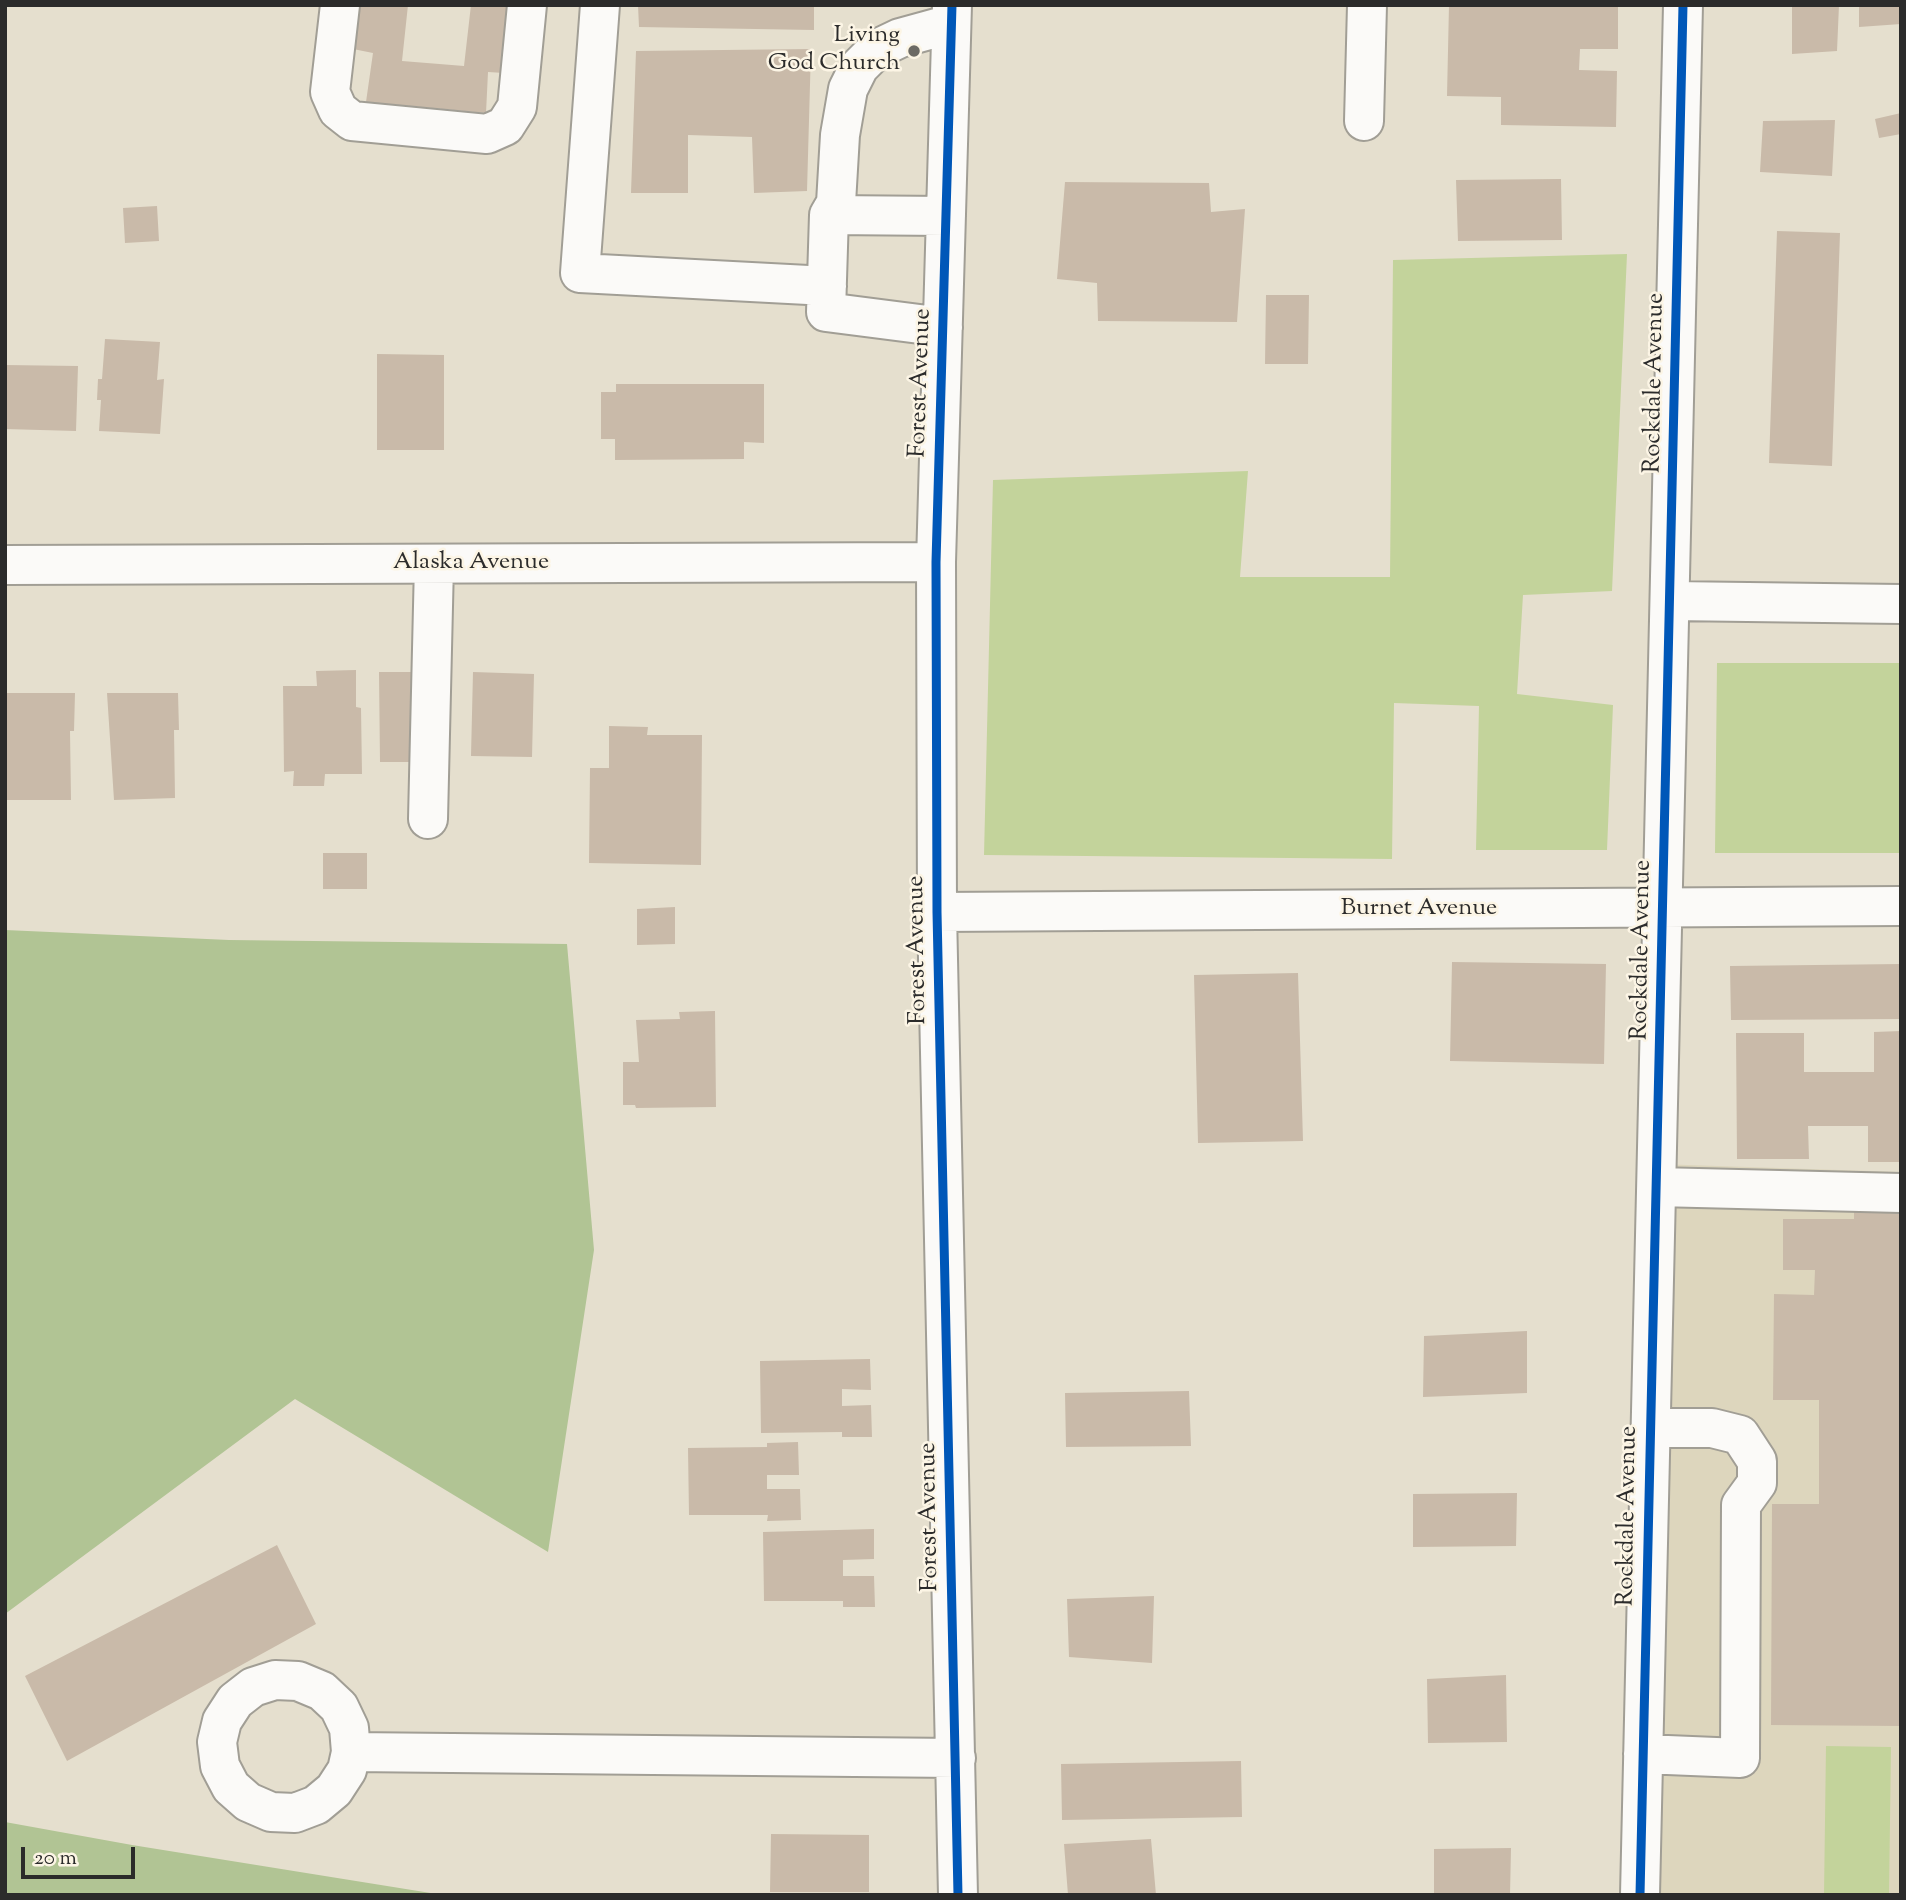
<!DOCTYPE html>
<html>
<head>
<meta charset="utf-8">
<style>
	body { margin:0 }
	#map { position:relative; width:1906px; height:1900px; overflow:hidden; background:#e5dfce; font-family:"Sorts Mill Goudy",serif }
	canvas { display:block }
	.frame { position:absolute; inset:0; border:7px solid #2b2b2b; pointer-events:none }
	.scale { position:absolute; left:21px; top:1847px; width:114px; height:32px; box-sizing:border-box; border:4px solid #2b2b2b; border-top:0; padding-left:9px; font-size:21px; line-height:24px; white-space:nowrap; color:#2b2b2b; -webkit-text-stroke:5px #fcf5e5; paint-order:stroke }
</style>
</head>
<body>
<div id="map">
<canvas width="1906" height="1900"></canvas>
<div class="frame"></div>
<div class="scale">20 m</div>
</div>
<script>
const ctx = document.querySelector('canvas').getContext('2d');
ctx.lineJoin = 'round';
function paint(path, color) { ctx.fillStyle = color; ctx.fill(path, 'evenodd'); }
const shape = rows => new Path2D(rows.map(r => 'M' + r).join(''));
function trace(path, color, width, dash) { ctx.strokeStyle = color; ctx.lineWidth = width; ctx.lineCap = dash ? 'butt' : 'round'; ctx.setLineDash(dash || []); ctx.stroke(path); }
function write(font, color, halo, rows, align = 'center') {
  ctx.font = font + ' "Sorts Mill Goudy",serif'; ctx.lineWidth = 5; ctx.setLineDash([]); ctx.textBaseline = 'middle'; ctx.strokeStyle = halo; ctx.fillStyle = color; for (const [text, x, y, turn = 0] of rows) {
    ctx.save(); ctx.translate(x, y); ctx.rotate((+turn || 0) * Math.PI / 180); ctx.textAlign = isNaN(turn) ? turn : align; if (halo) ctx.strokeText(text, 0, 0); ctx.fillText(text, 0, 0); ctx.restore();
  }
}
paint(shape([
	[1657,1164,1901,1172,1901,1895,1640,1895]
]), '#ddd6bd');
paint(shape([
	[1627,254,1612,591,1523,595,1517,694,1613,705,1607,850,1476,850,1479,706,1394,703,1392,859,984,855,993,480,1248,471,1240,577,1390,577,1393,260],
	[1717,663,1901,663,1901,853,1715,853],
	[1826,1746,1891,1747,1889,1895,1824,1895]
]), '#c3d39b');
paint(shape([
	[5,930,229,940,567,944,594,1250,548,1552,295,1399,5,1614],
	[5,1822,132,1845,443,1895,5,1895]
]), '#b1c494');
paint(shape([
	[358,5,408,5,402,61,464,66,471,5,513,5,504,73,488,72,486,113,366,102,373,53,353,49],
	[638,5,814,5,814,30,639,27],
	[1449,5,1618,5,1618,49,1580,49,1579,70,1617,71,1616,127,1501,125,1501,97,1447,96],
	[1792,5,1839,5,1837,51,1792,54],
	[1859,5,1901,5,1901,24,1859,27],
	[811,49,807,191,754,193,752,137,688,135,688,193,631,193,636,51],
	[1901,113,1901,134,1879,138,1875,119],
	[1835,120,1832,176,1760,172,1763,121],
	[1561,179,1562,240,1458,241,1456,180],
	[1065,182,1209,183,1211,212,1245,209,1237,322,1098,321,1097,283,1057,279],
	[157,206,159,241,125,243,123,208],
	[1777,231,1840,233,1832,466,1769,463],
	[1266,295,1309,295,1308,364,1265,364],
	[105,339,160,342,157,380,164,379,160,434,99,431,101,400,97,400,98,379,102,379],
	[377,354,444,355,444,450,377,450],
	[5,365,78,366,76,431,5,429],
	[616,384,764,384,764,443,744,442,744,459,615,460,615,439,601,439,601,392,616,392],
	[356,670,356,707,361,708,362,774,325,774,324,786,293,786,294,771,284,772,283,686,317,686,316,671],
	[379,672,420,672,421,762,380,762],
	[473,672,534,674,532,757,471,756],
	[5,693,75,693,74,731,70,731,71,800,6,800],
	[107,693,178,693,179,730,174,730,175,798,114,800],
	[609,726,648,727,647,735,702,735,701,865,589,863,590,768,609,768],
	[323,853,367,853,367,889,323,889],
	[675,907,675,944,637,945,637,909],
	[1452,962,1606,964,1604,1064,1450,1061],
	[1901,964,1901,1019,1731,1020,1730,966],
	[1298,973,1303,1141,1198,1143,1194,975],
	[715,1011,716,1107,636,1108,635,1105,623,1105,623,1062,639,1062,636,1020,680,1019,679,1012],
	[1901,1031,1901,1162,1868,1162,1868,1126,1808,1126,1809,1159,1737,1159,1736,1033,1804,1033,1804,1072,1874,1072,1874,1032],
	[1854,1200,1901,1201,1901,1726,1771,1725,1772,1504,1819,1504,1819,1400,1773,1400,1774,1294,1814,1295,1815,1270,1783,1270,1783,1219,1854,1219],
	[1527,1331,1527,1393,1423,1397,1424,1336],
	[870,1359,871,1390,842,1389,842,1406,871,1405,872,1437,842,1437,842,1432,761,1433,760,1361],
	[1189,1391,1191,1446,1066,1447,1065,1393],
	[798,1442,799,1475,767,1475,767,1489,800,1489,801,1520,767,1521,768,1515,689,1515,688,1448,767,1447,767,1443],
	[1517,1493,1516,1546,1413,1547,1413,1494],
	[874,1529,874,1559,843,1560,843,1576,874,1576,875,1607,843,1607,843,1601,764,1601,763,1532],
	[277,1545,316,1624,67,1761,25,1676],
	[1154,1596,1152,1663,1069,1657,1067,1599],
	[1506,1675,1507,1742,1428,1743,1427,1679],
	[1241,1761,1242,1817,1062,1820,1061,1764],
	[771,1834,869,1835,869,1892,770,1892],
	[1151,1839,1156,1895,1068,1895,1064,1844],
	[1511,1848,1510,1895,1434,1895,1434,1849]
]), '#c9baa9');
const minor = shape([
	[340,5,330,92,338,110,352,121,487,134,505,126,517,107,527,5],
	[600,5,580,273,827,286],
	[952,5,936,562,937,912,958,1895],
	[1364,121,1367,5],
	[829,215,946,216],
	[943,327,826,312,829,215,836,203,840,135,848,89,859,67,877,49,900,38,951,24],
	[5,565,936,562],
	[1671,601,1901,604],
	[428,819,434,564],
	[937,912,1901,906],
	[1657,1187,1901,1193],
	[351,1752,347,1770,334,1790,316,1805,295,1813,271,1812,248,1802,231,1787,220,1766,217,1742,222,1721,235,1701,253,1687,275,1680,298,1681,322,1691,339,1707,349,1728,351,1752,956,1758],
	[1643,1754,1740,1758,1741,1505,1757,1483,1757,1461,1740,1435,1712,1428,1651,1428],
	[1640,1895,1683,5]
]);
trace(minor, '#a19e95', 42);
trace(minor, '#fbfaf8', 38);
trace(shape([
	[952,5,936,562,937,912,958,1895],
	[1640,1895,1683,5]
]), '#0057b8', 9);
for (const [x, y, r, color] of [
	[914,51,7,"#6c6a64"]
]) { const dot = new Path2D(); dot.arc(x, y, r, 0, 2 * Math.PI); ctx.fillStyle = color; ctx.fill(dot); trace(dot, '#fcf5e5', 2.5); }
write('24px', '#2b2b2b', '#fcf5e5', [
	["Living",900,37],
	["God Church",900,65]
], 'right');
write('24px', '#2b2b2b', '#fcf5e5', [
	["Forest Avenue",922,383,-88],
	["Rockdale Avenue",1656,383,-89],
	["Alaska Avenue",471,564],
	["Burnet Avenue",1419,910],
	["Forest Avenue",919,950,-91],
	["Rockdale Avenue",1643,950,-89],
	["Rockdale Avenue",1629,1516,-89],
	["Forest Avenue",931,1517,-91]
]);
</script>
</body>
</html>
